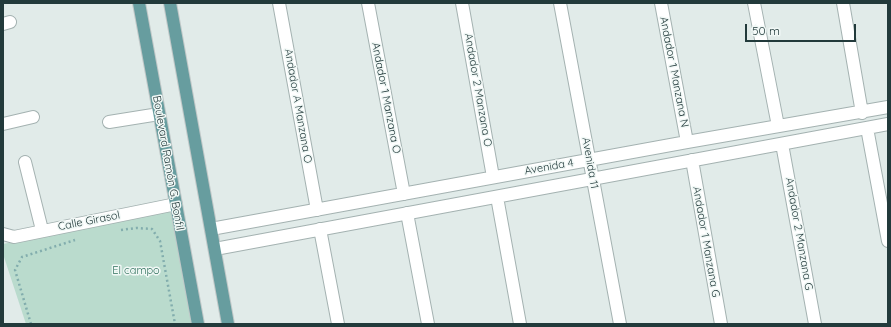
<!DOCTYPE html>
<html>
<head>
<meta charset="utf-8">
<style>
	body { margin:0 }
	#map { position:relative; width:891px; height:327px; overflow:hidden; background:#e1ebe9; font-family:Quicksand,sans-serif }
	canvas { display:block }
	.frame { position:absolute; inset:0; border:4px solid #223a3b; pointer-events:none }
	.scale { position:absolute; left:745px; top:24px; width:111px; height:18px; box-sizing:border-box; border:2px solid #223a3b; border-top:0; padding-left:5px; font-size:12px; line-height:14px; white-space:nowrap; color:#223a3b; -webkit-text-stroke:3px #f1f8f6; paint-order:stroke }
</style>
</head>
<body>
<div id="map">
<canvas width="891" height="327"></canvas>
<div class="frame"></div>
<div class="scale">50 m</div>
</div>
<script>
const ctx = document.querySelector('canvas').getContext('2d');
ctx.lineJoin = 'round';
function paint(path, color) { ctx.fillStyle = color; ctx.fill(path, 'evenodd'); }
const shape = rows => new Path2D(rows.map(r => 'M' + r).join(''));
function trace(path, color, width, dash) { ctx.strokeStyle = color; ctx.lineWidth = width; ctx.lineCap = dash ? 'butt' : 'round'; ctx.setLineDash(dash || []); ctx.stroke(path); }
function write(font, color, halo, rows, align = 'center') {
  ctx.font = font + ' Quicksand,sans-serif'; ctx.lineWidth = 3; ctx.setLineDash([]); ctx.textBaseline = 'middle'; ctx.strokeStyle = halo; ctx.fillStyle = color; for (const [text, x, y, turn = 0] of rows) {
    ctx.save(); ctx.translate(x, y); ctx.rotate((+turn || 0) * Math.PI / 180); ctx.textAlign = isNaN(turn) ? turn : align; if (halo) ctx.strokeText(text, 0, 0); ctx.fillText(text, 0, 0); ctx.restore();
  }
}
paint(shape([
	[178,208,200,324,26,324,3,254,3,244]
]), '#badbcd');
const minor = shape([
	[279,3,317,210],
	[368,3,404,194],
	[462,3,493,177],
	[560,3,620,324],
	[661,3,687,142],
	[754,3,778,126],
	[843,3,862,113],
	[3,24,10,22],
	[109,122,159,114],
	[3,124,33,117],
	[867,128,888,241],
	[782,144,815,324],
	[692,160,721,324],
	[25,162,42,230],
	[497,197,520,324],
	[407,213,428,324],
	[211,229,687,142,888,107],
	[320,229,338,324],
	[3,234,14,237,176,204],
	[215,249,888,124]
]);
const major = shape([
	[139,3,198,324],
	[170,3,228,324]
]);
trace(minor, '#a4b2b1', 14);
trace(major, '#c1c8c8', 14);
trace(shape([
	[121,230,136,228,152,229,160,241,175,324],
	[31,324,15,270,22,257,75,240]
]), '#82adad', 2.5, [2, 3]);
trace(minor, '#fff', 12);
trace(major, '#679d9f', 12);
write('11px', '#223a3b', '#f1f8f6', [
	["Andador 1 Manzana N",674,72,79],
	["Andador 2 Manzana O",478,90,80],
	["Andador 1 Manzana O",386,98,79],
	["Andador A Manzana O",298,106,80],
	["Boulevard Ramón G. Bonfil",168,163,80],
	["Avenida 11",590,163,80],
	["Avenida 4",549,167,-10],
	["Calle Girasol",89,221,-11],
	["Andador 2 Manzana G",799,234,80],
	["Andador 1 Manzana G",706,242,80]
]);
write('11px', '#2e705b', '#f1f8f6', [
	["El campo",136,271]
]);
</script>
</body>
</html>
